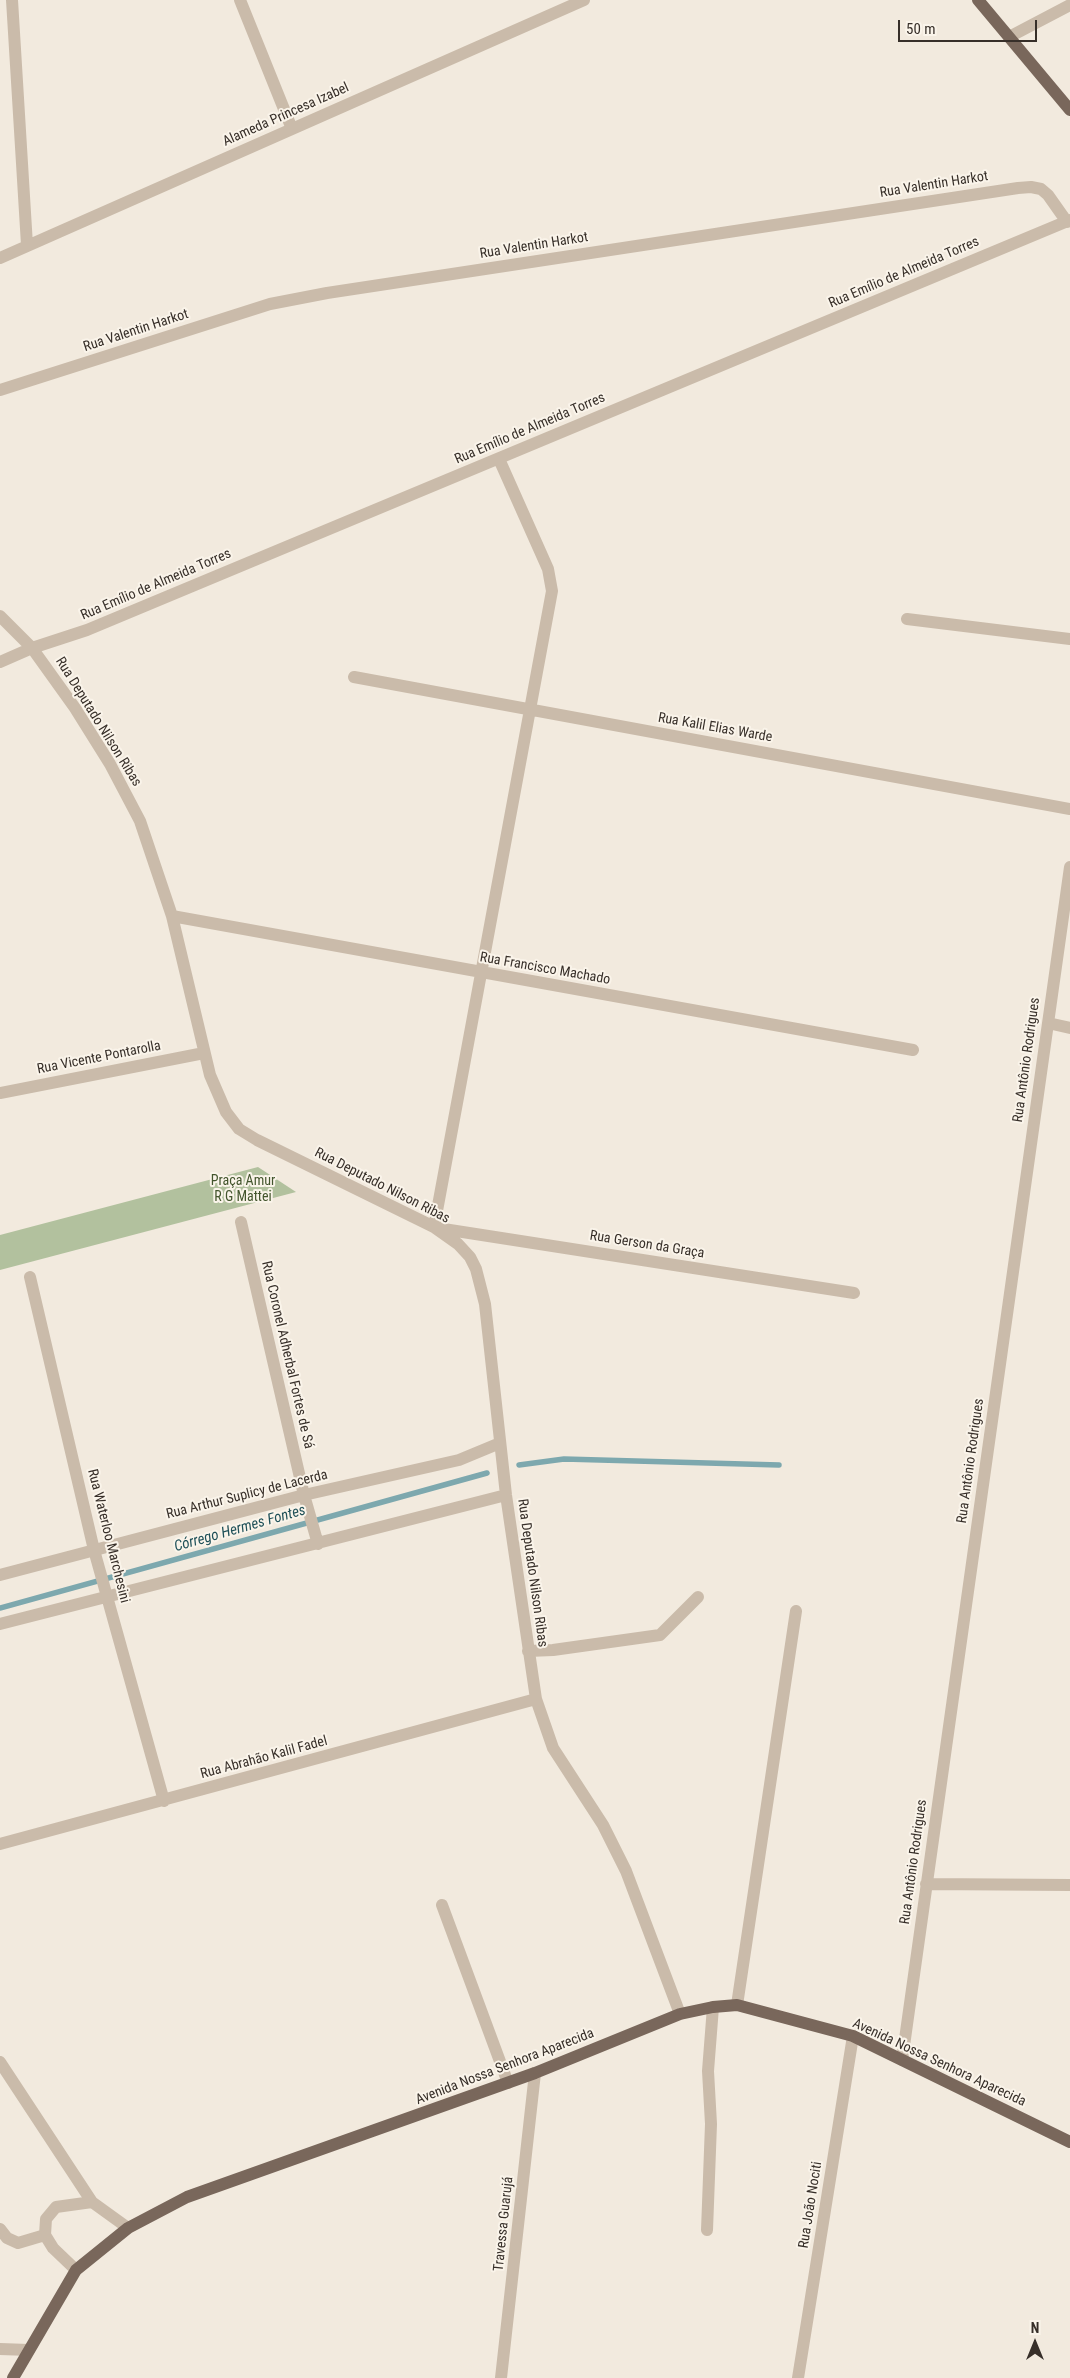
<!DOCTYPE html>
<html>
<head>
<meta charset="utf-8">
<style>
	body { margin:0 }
	#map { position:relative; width:1070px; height:2378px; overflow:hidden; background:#f2eade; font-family:"Roboto Condensed",sans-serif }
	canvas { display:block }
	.north { position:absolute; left:1010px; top:2318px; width:50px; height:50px; -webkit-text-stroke:4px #faf4ea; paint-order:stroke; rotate:0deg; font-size:14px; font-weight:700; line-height:20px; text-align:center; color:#372f29 }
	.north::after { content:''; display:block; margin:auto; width:18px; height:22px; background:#372f29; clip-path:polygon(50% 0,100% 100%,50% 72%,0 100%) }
	.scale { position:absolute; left:898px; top:20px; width:139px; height:22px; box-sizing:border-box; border:2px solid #372f29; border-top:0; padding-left:6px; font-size:15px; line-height:18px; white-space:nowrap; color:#372f29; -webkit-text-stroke:4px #faf4ea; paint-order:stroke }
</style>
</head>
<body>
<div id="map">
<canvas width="1070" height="2378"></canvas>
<div class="north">N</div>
<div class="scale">50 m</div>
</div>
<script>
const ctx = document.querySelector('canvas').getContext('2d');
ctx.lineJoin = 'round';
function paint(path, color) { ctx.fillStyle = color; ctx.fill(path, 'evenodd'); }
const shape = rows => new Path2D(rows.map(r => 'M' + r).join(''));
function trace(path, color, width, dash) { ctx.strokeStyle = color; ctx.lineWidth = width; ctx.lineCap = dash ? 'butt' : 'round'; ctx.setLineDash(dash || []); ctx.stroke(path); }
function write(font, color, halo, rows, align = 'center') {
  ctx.font = font + ' "Roboto Condensed",sans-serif'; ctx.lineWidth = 4; ctx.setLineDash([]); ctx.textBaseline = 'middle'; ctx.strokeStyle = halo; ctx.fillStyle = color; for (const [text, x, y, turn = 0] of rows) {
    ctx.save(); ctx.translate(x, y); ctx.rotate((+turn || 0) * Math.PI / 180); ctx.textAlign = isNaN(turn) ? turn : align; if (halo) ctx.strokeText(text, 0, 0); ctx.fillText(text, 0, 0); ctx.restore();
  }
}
paint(shape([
	[258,1167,296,1192,0,1270,0,1235]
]), '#b2c19e');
trace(shape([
	[519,1465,564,1459,779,1465],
	[0,1608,487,1473]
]), '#7da8ae', 5.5);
trace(shape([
	[12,0,27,245],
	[240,0,292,129],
	[1009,37,1070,5],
	[0,258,584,0],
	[0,390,270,304,327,293,1018,188,1031,187,1041,189,1048,195,1067,222],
	[0,616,32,648,75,708,110,764,140,821,172,916,210,1075,226,1112,239,1129,257,1140,434,1227,458,1244,470,1257,476,1269,485,1304,506,1495,536,1699,553,1748,603,1825,626,1871,680,2014],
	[907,619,1070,639],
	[0,662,32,648,87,630,1070,220],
	[354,677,1070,809],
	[172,916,913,1050],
	[1048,1023,1070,1028],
	[0,1093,204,1053],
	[241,1222,304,1495,318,1544],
	[434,1227,552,591,548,569,499,459],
	[437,1228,854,1293],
	[30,1277,94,1550,164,1801],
	[0,1575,304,1495,459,1460,500,1443],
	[0,1624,506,1495],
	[528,1651,553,1650,660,1635,698,1597],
	[0,1844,536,1699],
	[926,1884,1070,1885],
	[442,1905,508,2083],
	[737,2005,796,1611],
	[902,2060,1070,867],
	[0,2062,92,2202],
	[0,2229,7,2238,18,2243,45,2235],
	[707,2230,711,2124,708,2071,713,2007],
	[76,2270,53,2248,45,2235,46,2219,56,2207,92,2202,128,2228],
	[0,2349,29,2350],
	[501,2378,535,2073],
	[798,2378,853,2036]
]), '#cabbaa', 12);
trace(shape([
	[978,0,1070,110],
	[13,2378,76,2270,128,2228,187,2197,535,2073,680,2014,713,2007,737,2005,853,2036,1070,2142]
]), '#79675b', 12);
write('14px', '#372f29', '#faf4ea', [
	["Alameda Princesa Izabel",286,115,-24],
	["Rua Valentin Harkot",934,185,-9],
	["Rua Valentin Harkot",534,246,-9],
	["Rua Emílio de Almeida Torres",904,273,-23],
	["Rua Valentin Harkot",136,331,-18],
	["Rua Emílio de Almeida Torres",530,429,-23],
	["Rua Emílio de Almeida Torres",156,585,-23],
	["Rua Deputado Nilson Ribas",98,722,58],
	["Rua Kalil Elias Warde",715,728,10],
	["Rua Francisco Machado",545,969,10],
	["Rua Vicente Pontarolla",99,1058,-11],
	["Rua Antônio Rodrigues",1027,1060,-82],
	["Rua Deputado Nilson Ribas",382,1186,27],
	["Rua Gerson da Graça",647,1245,9],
	["Rua Coronel Adherbal Fortes de Sá",287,1355,77],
	["Rua Antônio Rodrigues",971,1461,-82],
	["Rua Arthur Suplicy de Lacerda",247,1495,-14],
	["Rua Waterloo Marchesini",108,1536,76],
	["Rua Deputado Nilson Ribas",532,1573,82],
	["Rua Abrahão Kalil Fadel",264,1758,-15],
	["Rua Antônio Rodrigues",914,1862,-82],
	["Avenida Nossa Senhora Aparecida",939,2063,25],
	["Avenida Nossa Senhora Aparecida",505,2067,-21],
	["Rua João Nociti",811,2205,-81],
	["Travessa Guarujá",504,2224,-84]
]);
write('14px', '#43552d', '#faf4ea', [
	["Praça Amur",243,1181],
	["R G Mattei",243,1197]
]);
write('italic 15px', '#1f5058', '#faf4ea', [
	["Córrego Hermes Fontes",240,1529,-16]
]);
</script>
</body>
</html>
